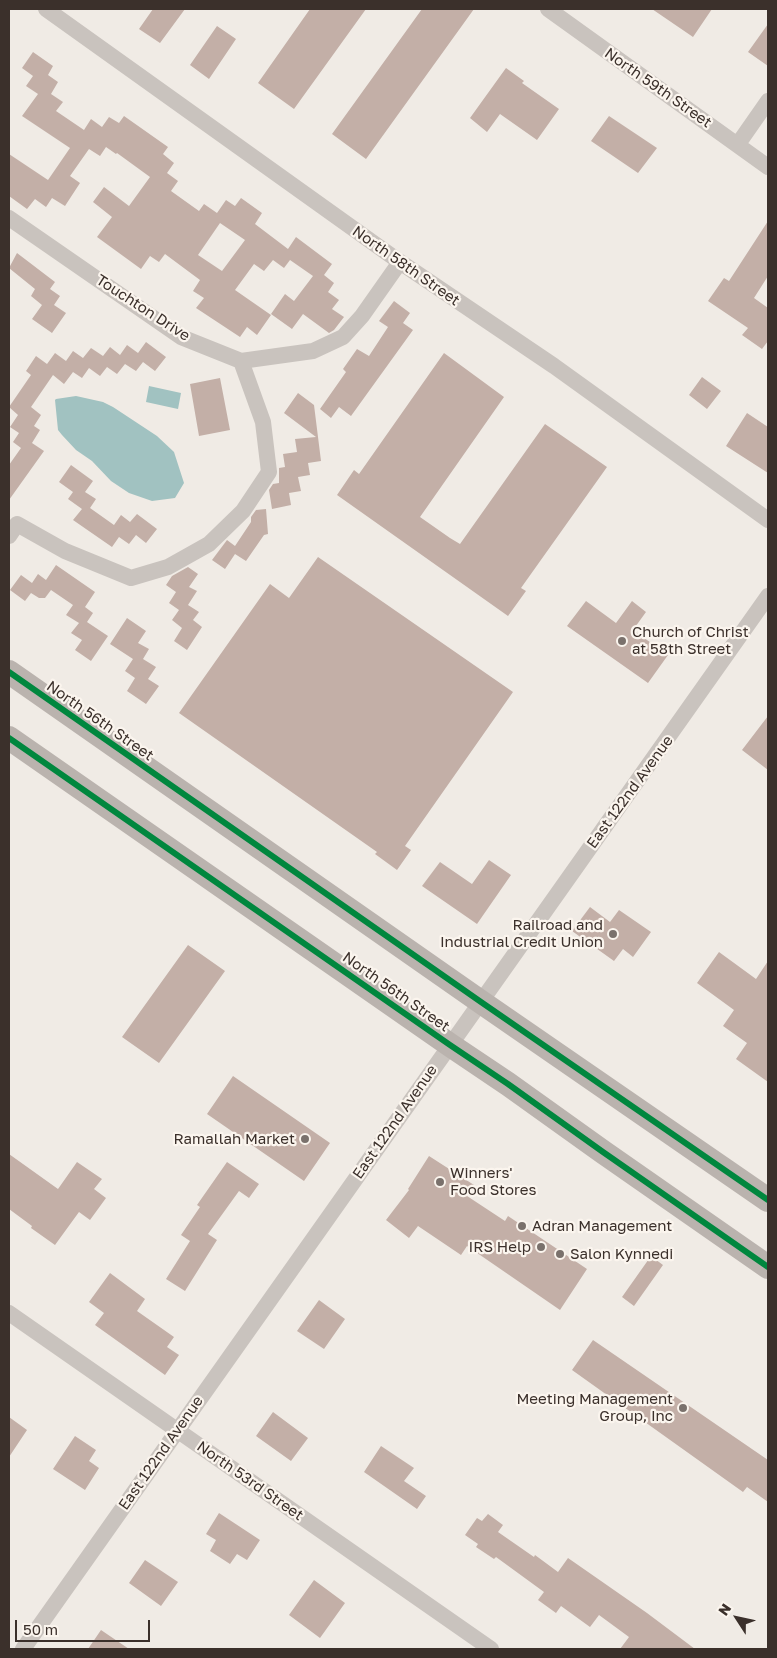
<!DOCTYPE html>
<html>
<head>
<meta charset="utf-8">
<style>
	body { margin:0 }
	#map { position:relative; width:777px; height:1658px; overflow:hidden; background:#f0ebe5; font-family:"Golos Text",sans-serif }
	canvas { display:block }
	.frame { position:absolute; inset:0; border:10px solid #3b302b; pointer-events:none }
	.north { position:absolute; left:712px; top:1593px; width:50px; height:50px; -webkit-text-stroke:4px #fbf5ee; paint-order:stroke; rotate:305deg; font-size:14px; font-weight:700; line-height:20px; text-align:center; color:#3b302b }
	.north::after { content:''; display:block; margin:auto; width:18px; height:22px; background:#3b302b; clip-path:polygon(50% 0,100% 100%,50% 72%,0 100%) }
	.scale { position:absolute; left:15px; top:1620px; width:135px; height:22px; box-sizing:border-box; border:2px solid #3b302b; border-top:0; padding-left:6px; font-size:15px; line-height:18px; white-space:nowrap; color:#3b302b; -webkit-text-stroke:4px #fbf5ee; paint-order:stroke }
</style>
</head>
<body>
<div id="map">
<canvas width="777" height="1658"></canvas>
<div class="frame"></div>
<div class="north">N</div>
<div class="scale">50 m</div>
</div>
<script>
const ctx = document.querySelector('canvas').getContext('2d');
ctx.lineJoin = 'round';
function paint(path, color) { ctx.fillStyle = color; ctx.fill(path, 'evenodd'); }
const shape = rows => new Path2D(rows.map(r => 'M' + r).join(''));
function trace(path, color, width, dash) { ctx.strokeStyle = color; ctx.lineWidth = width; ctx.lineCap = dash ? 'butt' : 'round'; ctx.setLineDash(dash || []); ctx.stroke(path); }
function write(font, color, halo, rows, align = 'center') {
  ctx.font = font + ' "Golos Text",sans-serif'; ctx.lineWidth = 4.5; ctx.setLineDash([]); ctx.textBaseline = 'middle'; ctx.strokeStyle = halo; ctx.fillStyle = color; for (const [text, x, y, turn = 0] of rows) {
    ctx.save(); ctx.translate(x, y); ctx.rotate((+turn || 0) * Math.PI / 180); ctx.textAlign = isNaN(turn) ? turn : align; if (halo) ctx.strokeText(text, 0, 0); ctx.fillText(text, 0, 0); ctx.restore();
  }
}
paint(shape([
	[149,386,181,393,178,409,146,402],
	[76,396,103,402,113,407,157,436,174,452,184,483,175,498,152,501,129,493,111,481,92,461,76,450,62,435,58,430,55,400,56,399]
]), '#a1c2c1');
paint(shape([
	[153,9,185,9,160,43,139,29],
	[310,9,366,9,294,109,258,83],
	[422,9,474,9,366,159,332,134],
	[652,9,712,9,693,37],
	[768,24,768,66,748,52],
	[217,26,236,39,209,79,190,65],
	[33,52,53,66,48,75,58,82,51,94,63,102,56,111,84,130,91,119,102,127,109,117,119,123,124,116,168,147,163,154,174,163,167,173,178,181,171,191,199,211,204,204,217,213,226,200,235,206,241,198,262,213,255,224,288,249,296,237,332,264,324,275,334,283,328,292,339,300,332,309,344,317,334,330,329,333,303,314,292,329,271,314,285,294,294,301,313,276,290,260,284,268,273,260,264,271,254,264,235,290,271,315,257,335,247,327,240,337,196,308,204,298,193,291,200,280,165,254,159,262,150,256,141,269,97,237,112,217,93,202,104,187,129,206,150,177,117,153,116,154,106,147,100,156,89,149,70,176,80,183,65,206,52,198,46,207,35,199,27,209,9,196,9,154,48,180,70,148,22,116,38,94,26,86,33,76,22,68],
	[220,223,245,240,222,271,198,255],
	[506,68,524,81,522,83,559,109,537,140,500,114,487,132,470,118],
	[609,116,657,148,638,173,591,141],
	[768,221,768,276,754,298,768,308,768,341,762,349,742,335,748,328,708,301,724,278,729,281],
	[17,253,55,282,50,289,60,296,54,305,66,313,52,333,32,319,42,305,31,296,35,289,9,268],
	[394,301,410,313,403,323,413,330,351,416,339,407,331,418,320,409,346,372,343,369,357,349,369,356,388,327,379,321],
	[146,342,166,357,155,371,143,362,136,371,125,364,117,374,107,367,100,376,89,368,82,378,73,372,64,384,53,375,31,407,41,415,34,426,40,430,32,443,44,451,9,500,9,465,21,448,13,442,19,433,10,427,18,415,9,407,31,375,26,371,36,356,47,364,55,353,66,361,73,351,83,358,91,348,103,356,110,347,120,355,127,345,138,353],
	[444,353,504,397,420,517,450,538,460,544,545,424,607,467,521,588,526,591,508,616,337,495,354,470,359,474],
	[702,377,721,391,707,409,689,395],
	[220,378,230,430,199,436,190,384],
	[298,393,314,405,321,461,308,463,310,475,298,477,301,491,289,493,291,505,272,509,269,490,273,484,279,483,279,468,285,467,283,454,297,452,295,439,316,437,284,413],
	[747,413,768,427,768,473,726,446],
	[71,465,93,481,85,492,96,499,90,508,114,525,121,515,130,522,137,514,157,529,146,543,136,535,129,544,119,537,112,547,73,520,82,509,68,499,73,492,59,482],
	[266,509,268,534,264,535,246,561,235,554,225,569,212,560,227,540,235,546,251,522,251,517,256,510],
	[318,557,513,692,405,846,411,850,397,870,375,854,377,852,179,713,270,584,289,598],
	[56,565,95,592,85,607,93,613,87,622,108,636,91,661,75,650,82,640,71,633,79,623,66,615,73,605,51,590,45,598,39,598,31,593,25,601,10,590,21,575,32,583,38,574,46,580],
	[188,567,198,574,189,587,197,591,188,605,199,612,193,620,202,627,187,650,174,641,182,628,172,620,179,610,169,603,176,592,166,585,172,576],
	[586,601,616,623,632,601,646,612,633,630,668,655,648,683,567,626],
	[127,618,146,631,138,643,149,649,143,659,156,667,148,679,159,686,146,704,127,691,135,678,125,671,133,659,110,644],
	[768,716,768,770,742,750],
	[489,860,511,875,477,924,422,886,440,862,472,884],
	[590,907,610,922,619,910,651,932,633,957,623,949,614,961,572,931],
	[188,945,225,971,159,1063,122,1037],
	[719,952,756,979,768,961,768,1082,736,1059,747,1043,723,1026,734,1010,697,983],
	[233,1076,330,1143,304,1181,207,1114],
	[9,1154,58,1189,77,1162,102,1179,94,1189,106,1198,90,1220,79,1212,55,1245,31,1228,32,1226,9,1209],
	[429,1156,474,1185,467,1196,505,1221,508,1216,587,1269,560,1310,467,1246,461,1255,418,1226,409,1238,386,1220,409,1190,408,1189],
	[227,1162,259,1184,249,1198,239,1191,208,1234,217,1240,185,1291,166,1279,190,1241,181,1235,200,1207,197,1205],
	[651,1256,663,1265,634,1306,622,1297],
	[110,1273,145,1299,137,1311,174,1337,167,1347,179,1355,165,1375,95,1325,104,1313,89,1302],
	[319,1300,345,1319,324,1349,297,1331],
	[593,1340,768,1460,768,1502,747,1487,743,1492,572,1370],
	[273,1412,308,1438,291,1461,256,1436],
	[9,1417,27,1430,9,1457],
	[75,1436,96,1450,89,1461,99,1468,85,1490,53,1469],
	[381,1446,414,1468,404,1481,426,1496,417,1509,364,1472],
	[219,1513,260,1540,247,1560,237,1554,230,1564,210,1551,216,1540,206,1534],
	[488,1514,503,1525,498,1532,534,1557,535,1555,558,1572,568,1558,647,1613,695,1649,620,1649,629,1637,599,1615,590,1627,561,1606,556,1613,538,1600,544,1592,496,1557,494,1559,476,1547,478,1544,465,1535,477,1518,482,1521],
	[145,1560,178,1582,161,1606,129,1583],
	[314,1580,345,1603,320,1638,289,1615],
	[101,1630,129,1649,88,1649]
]), '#c3afa7');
trace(shape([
	[46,9,400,262,554,366,768,520],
	[548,9,768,167],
	[738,144,768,101],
	[9,218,181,337,241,361,313,351,343,337,362,316,400,262],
	[9,536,17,524,65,551,131,578,168,567,209,544,243,511,269,472,263,422,241,361],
	[9,1313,491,1649],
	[23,1649,768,596]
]), '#c9c3be', 16);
trace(shape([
	[9,672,481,1002,768,1200],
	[9,738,450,1045,508,1084,603,1152,768,1267]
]), '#bab3ae', 24);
trace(shape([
	[9,672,481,1002,768,1200],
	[9,738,450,1045,508,1084,603,1152,768,1267]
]), '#00873e', 6);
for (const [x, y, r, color] of [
	[622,641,5,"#7a716c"],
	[613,934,5,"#7a716c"],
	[305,1139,5,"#7a716c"],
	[440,1182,5,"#7a716c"],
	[522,1226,5,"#7a716c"],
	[541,1247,5,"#7a716c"],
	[560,1254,5,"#7a716c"],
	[683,1408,5,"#7a716c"]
]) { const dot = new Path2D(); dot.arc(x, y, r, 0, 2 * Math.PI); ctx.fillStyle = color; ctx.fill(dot); trace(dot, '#fbf5ee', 2); }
write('15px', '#3b302b', '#fbf5ee', [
	["North 59th Street",658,88,35],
	["North 58th Street",406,266,35],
	["Touchton Drive",143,308,33],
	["North 56th Street",100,721,35],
	["East 122nd Avenue",630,792,-54],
	["North 56th Street",396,992,35],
	["East 122nd Avenue",395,1122,-55],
	["East 122nd Avenue",161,1453,-55],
	["North 53rd Street",250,1481,35]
]);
write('15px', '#3b302b', '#fbf5ee', [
	["Church of Christ",632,632],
	["at 58th Street",632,649],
	["Railroad and",603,925,"right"],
	["Industrial Credit Union",603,942,"right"],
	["Ramallah Market",295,1139,"right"],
	["Winners'",450,1173],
	["Food Stores",450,1190],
	["Adran Management",532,1226],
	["IRS Help",531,1247,"right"],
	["Salon Kynnedi",570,1254],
	["Meeting Management",673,1399,"right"],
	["Group, Inc",673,1416,"right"]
], 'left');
</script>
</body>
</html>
